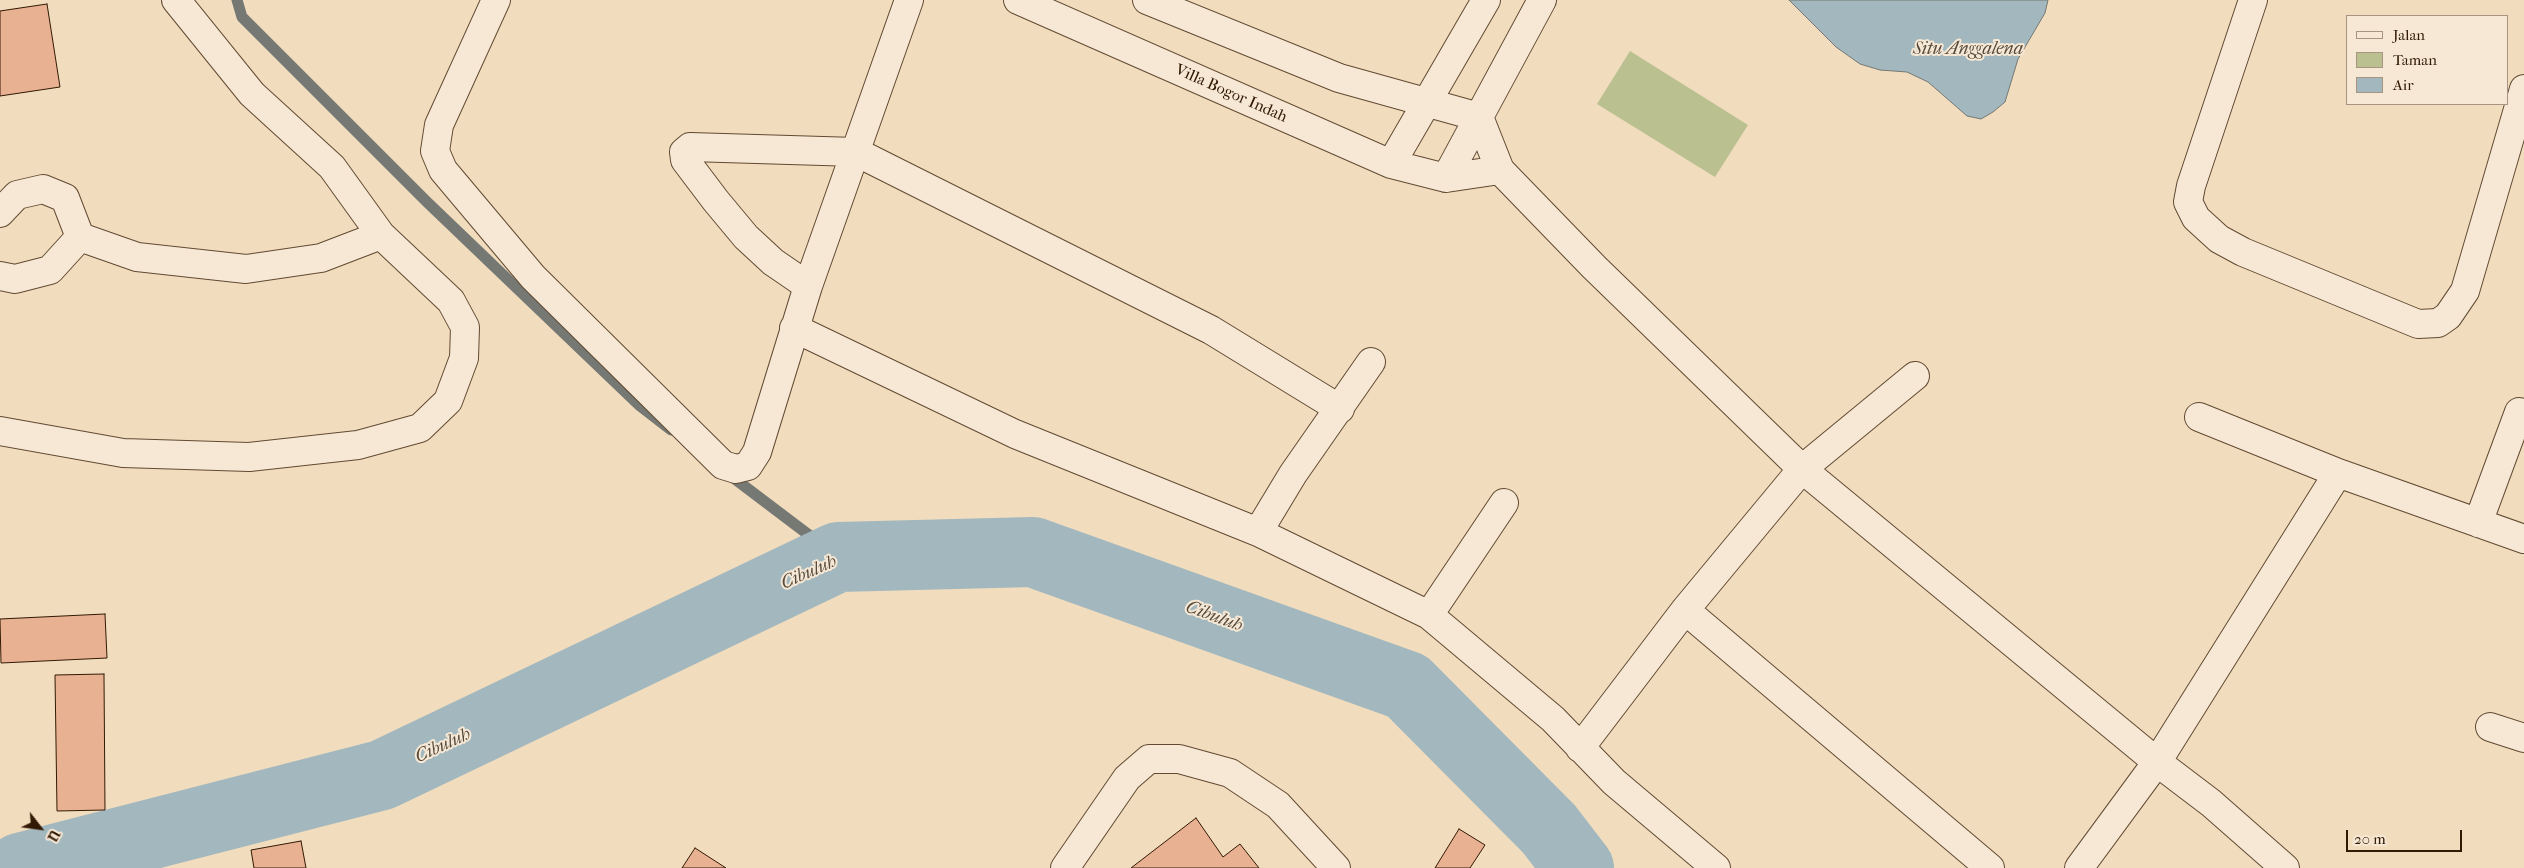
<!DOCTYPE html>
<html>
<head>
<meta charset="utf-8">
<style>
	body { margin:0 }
	#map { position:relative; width:2524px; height:868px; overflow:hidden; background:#f1dcbe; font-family:"IM FELL French Canon",serif }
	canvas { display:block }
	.legend { position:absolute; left:2346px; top:15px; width:162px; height:90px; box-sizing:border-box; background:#f6e8d5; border:1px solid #a89581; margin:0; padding:6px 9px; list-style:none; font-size:15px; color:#321903 }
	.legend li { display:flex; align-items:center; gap:10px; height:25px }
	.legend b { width:25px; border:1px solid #a89581 }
	.north { position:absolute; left:15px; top:803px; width:50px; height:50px; -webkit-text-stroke:4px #f6e8d5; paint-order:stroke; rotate:120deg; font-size:14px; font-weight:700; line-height:20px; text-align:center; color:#321903 }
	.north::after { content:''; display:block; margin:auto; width:18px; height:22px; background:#321903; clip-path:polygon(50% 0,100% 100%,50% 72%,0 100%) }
	.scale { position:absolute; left:2346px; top:830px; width:116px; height:22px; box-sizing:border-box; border:2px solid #321903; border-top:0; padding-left:6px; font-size:15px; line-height:18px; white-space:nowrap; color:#321903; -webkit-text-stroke:4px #f6e8d5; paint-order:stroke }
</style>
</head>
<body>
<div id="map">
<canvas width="2524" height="868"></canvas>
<ul class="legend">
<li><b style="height:6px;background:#f6e8d5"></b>Jalan</li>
<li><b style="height:14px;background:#bbc090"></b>Taman</li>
<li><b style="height:14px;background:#a2b8be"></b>Air</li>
</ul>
<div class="north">U</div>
<div class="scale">20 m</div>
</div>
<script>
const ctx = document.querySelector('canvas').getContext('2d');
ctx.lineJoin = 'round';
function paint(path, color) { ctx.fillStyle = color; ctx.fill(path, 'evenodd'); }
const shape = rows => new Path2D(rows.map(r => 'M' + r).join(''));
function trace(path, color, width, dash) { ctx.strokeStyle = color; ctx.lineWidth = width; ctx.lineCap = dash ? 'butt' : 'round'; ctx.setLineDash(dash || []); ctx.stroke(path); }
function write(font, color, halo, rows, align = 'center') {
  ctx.font = font + ' "IM FELL French Canon",serif'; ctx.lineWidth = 4; ctx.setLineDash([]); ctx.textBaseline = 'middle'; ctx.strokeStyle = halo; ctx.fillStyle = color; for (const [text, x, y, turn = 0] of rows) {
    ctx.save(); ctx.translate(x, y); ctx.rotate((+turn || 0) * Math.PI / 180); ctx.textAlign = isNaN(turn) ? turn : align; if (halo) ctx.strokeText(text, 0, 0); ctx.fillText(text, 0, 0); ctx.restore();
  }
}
paint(shape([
	[1630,51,1748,125,1715,177,1597,104]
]), '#bbc090');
const water = shape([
	[1789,0,2048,0,2045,13,2018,59,2005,102,1993,112,1981,119,1967,116,1928,82,1907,72,1880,70,1860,64,1836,47,1789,0]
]);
paint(water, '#a2b8be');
trace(water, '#757873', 1);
trace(shape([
	[237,0,242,17,427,202,640,406,671,430],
	[727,473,838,557]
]), '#757873', 11);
trace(shape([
	[20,868,382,775,838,557,1033,552,1407,686,1549,829,1579,868]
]), '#a2b8be', 70);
const building = shape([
	[47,4,60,87,0,96,0,11,47,4],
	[105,614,107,658,1,663,0,619,105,614],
	[104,674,105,810,57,811,55,675,104,674],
	[1196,818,1223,857,1240,844,1259,868,1131,868,1196,818],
	[1459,829,1485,845,1470,868,1435,868,1459,829],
	[301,841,306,868,254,868,251,850,301,841],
	[695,848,726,868,682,868,695,848]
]);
paint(building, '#e8b192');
trace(building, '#321903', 1);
const minor = shape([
	[496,0,439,125,435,151,443,170,533,277,723,465,736,469,748,466,757,452,808,286,909,0],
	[1018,0,1391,164,1446,178,1500,170],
	[1147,0,1339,78,1479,117,1500,170,1594,267,1802,469,2157,762,2211,803,2285,868],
	[2253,0,2191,186,2188,202,2196,218,2219,239,2243,252,2418,324,2438,323,2448,316,2465,291,2524,89],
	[1391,164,1486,0],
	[1446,178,1542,0],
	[0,213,17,195,43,189,65,198,80,237,137,257,246,269,321,258,381,235],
	[0,276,15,279,50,270,80,237],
	[808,286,773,262,746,237,716,201,685,160,684,152,690,147,856,152,1211,330,1340,409],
	[794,328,1015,434,1258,532,1429,615,1553,719,1614,782,1716,868],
	[2199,417,2338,473],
	[0,431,123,453,249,457,358,445,420,428,448,401,464,358,465,327,451,301,381,235,332,167,252,94,176,0],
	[2478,523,2519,412,2524,414],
	[1258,532,1293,474,1371,362],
	[1685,610,1990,868],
	[1429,615,1504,503],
	[2490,727,2524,738],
	[1580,748,1685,610,1802,469,1915,376],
	[1065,868,1127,778,1149,759,1179,759,1230,773,1278,805,1336,868],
	[2079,868,2157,762,2338,473,2524,539]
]);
trace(minor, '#624a32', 30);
trace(minor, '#f6e8d5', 28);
write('16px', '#321903', '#f6e8d5', [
	["Villa Bogor Indah",1231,94,24]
]);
write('italic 18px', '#54493b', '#f6e8d5', [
	["Situ Anggalena",1968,50],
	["Cibuluh",809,573,-24],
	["Cibuluh",1214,617,20],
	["Cibuluh",443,746,-25]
]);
</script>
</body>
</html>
